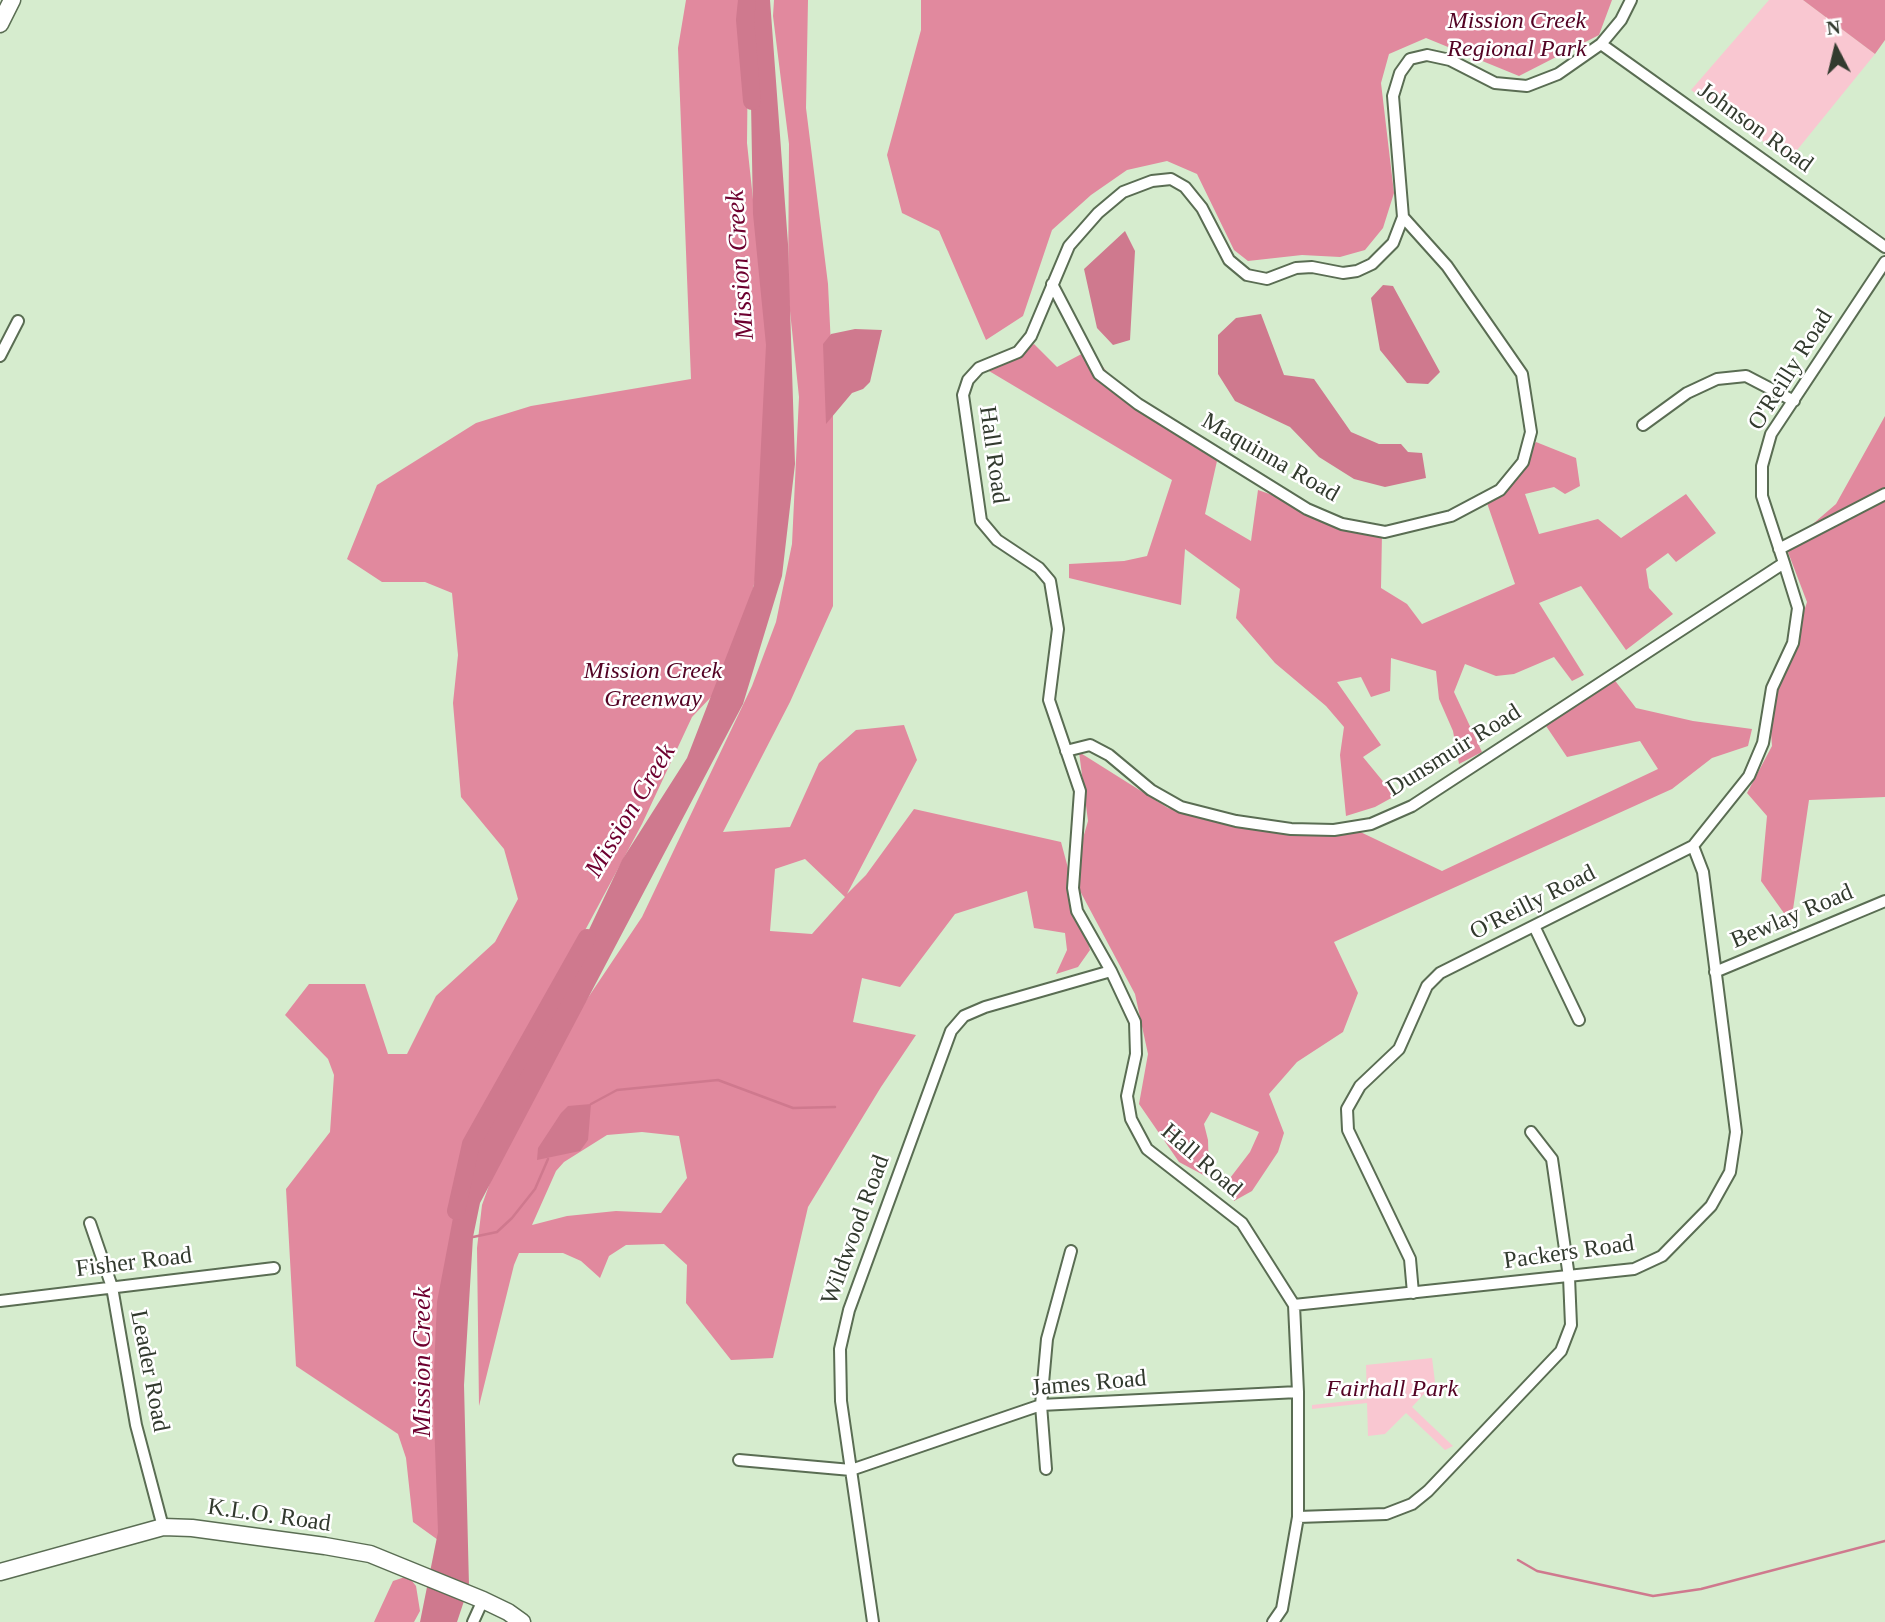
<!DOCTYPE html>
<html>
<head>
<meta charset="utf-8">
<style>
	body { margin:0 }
	#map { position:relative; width:1885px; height:1622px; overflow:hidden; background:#d6ecce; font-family:Georgia,serif }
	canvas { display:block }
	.north { position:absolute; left:1801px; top:14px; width:70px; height:70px; -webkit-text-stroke:5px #fff; paint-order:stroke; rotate:353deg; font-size:19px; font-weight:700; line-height:28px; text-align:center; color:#323a2e }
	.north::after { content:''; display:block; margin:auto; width:24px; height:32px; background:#323a2e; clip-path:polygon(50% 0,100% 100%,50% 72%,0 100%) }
</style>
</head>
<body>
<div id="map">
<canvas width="1885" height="1622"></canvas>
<div class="north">N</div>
</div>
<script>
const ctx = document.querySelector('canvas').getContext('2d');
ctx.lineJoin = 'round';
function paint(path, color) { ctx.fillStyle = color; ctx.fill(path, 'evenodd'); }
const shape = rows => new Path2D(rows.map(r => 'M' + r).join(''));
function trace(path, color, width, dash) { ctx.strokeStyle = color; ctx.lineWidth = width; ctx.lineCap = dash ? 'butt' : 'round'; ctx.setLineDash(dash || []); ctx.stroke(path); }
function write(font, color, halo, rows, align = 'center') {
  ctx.font = font + ' Georgia,serif'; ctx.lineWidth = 5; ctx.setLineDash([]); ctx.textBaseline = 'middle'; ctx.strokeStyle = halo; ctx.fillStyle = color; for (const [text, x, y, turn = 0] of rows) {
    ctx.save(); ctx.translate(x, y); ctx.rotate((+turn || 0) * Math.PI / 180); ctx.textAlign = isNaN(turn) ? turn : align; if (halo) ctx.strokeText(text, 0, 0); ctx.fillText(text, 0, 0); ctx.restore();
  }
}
paint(shape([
	[1769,0,1803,0,1875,54,1789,160,1691,90],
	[1432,1358,1435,1382,1412,1407,1453,1446,1445,1450,1406,1413,1385,1434,1368,1436,1367,1403,1312,1409,1312,1405,1367,1399,1366,1365]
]), '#f9c7d1');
paint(shape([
	[686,0,744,0,748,46,747,143,778,434,771,517,731,676,692,717,642,824,499,1091,468,1184,452,1550,413,1522,406,1458,398,1434,296,1366,286,1189,330,1132,334,1075,328,1059,285,1015,309,984,365,984,388,1054,407,1054,436,996,495,942,518,899,504,849,461,797,453,703,458,655,452,593,425,582,382,582,347,559,377,485,476,423,531,406,691,379,678,48],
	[774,0,808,0,806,108,828,284,833,388,833,606,790,702,723,832,790,827,819,763,856,730,904,725,917,760,847,894,866,875,914,809,1061,842,1090,950,1078,967,1056,974,1067,950,1065,933,1034,928,1027,891,955,914,900,987,862,978,853,1022,916,1035,881,1087,808,1207,773,1358,731,1360,686,1303,687,1265,664,1244,626,1245,609,1256,600,1278,581,1261,563,1253,519,1253,514,1265,479,1406,477,1248,482,1205,497,1163,553,1050,642,917,752,686,776,622,792,544,799,397,788,292,789,144,773,16],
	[805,859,845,897,812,934,770,931,775,869],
	[642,1132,679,1136,687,1178,661,1213,616,1211,567,1216,532,1225,556,1171,564,1162,607,1135],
	[921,0,1612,0,1599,35,1519,76,1426,38,1389,54,1381,83,1394,193,1383,228,1365,250,1340,257,1302,255,1248,261,1234,250,1197,174,1167,161,1127,170,1091,195,1052,230,1023,316,986,340,939,231,902,213,887,155,921,30],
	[1803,0,1885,0,1885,40,1875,54],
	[1034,344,1057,367,1089,350,1141,413,1217,461,1205,514,1251,541,1258,490,1382,533,1381,588,1407,604,1422,624,1515,584,1487,503,1536,442,1576,458,1580,486,1565,494,1554,487,1525,494,1539,534,1598,519,1621,538,1686,494,1716,533,1676,562,1668,553,1646,569,1649,588,1673,614,1626,650,1581,586,1539,603,1584,675,1572,681,1554,657,1514,674,1496,676,1465,664,1454,692,1482,752,1459,764,1453,731,1439,699,1436,671,1391,658,1390,691,1371,697,1361,677,1337,682,1381,745,1363,757,1395,796,1375,807,1346,816,1340,755,1344,727,1326,706,1275,663,1236,618,1240,589,1185,549,1181,605,1069,578,1069,564,1124,561,1147,556,1172,480,989,371],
	[1885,416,1885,797,1809,800,1791,923,1761,881,1767,816,1747,793,1772,746,1769,706,1788,662,1807,602,1786,547,1836,504],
	[1613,678,1636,708,1693,721,1752,729,1748,746,1712,758,1672,789,1334,942,1358,993,1343,1032,1297,1062,1269,1094,1284,1133,1278,1152,1252,1191,1234,1201,1227,1182,1250,1152,1259,1132,1211,1112,1204,1124,1208,1140,1209,1178,1179,1162,1139,1104,1148,1054,1135,994,1072,876,1088,821,1079,752,1168,808,1277,833,1352,828,1442,871,1658,769,1640,741,1567,757,1544,723],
	[408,1576,416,1586,420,1611,414,1622,374,1622,393,1581]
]), '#e1899e');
paint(shape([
	[752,0,770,0,788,244,795,464,782,576,743,704,480,1203,473,1237,464,1385,469,1586,457,1622,420,1622,438,1532,433,1391,437,1302,456,1202,495,1106,549,1014,622,860,687,758,754,585,766,345,753,214,750,47],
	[1125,231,1135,251,1130,340,1113,345,1097,328,1084,269],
	[1383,285,1393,286,1440,372,1428,384,1407,383,1380,350,1371,298],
	[1261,314,1284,375,1314,379,1351,432,1379,444,1401,444,1408,452,1422,453,1426,478,1385,487,1354,479,1319,457,1290,427,1235,401,1218,374,1218,335,1236,318],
	[855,329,882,330,870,382,863,389,852,393,826,424,823,344,831,334],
	[591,1104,588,1140,580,1151,537,1160,538,1148,561,1113,568,1106]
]), '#cf798e');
trace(shape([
	[591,1104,617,1090,718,1080,793,1108,835,1107],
	[473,1237,497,1232,512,1218,535,1189,548,1159],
	[1518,1560,1537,1571,1653,1596,1701,1589,1885,1541]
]), '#cf798e', 2.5);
trace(shape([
	[747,0,745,20,752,101],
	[456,1211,471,1144,587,938]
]), '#cf798e', 18);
const minor = shape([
	[1601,44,1885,247],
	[1052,284,1099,374,1138,404,1307,509,1342,524,1385,532,1451,516,1500,490,1523,462,1531,432,1522,374,1447,266,1403,217],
	[0,356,18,321],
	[1643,425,1687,393,1717,379,1746,376,1794,401],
	[1779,549,1885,494],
	[1066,751,1090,745,1109,755,1151,790,1181,807,1236,821,1291,829,1334,830,1371,824,1412,806,1784,563,1762,496,1762,466,1771,434,1885,262],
	[1534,926,1579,1020],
	[1715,972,1885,901],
	[90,1223,112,1287,136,1425,163,1527],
	[1413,1293,1410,1259,1348,1130,1347,1109,1360,1086,1399,1049,1427,986,1440,973,1693,846,1749,776,1763,743,1772,688,1793,643,1798,608,1784,563],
	[0,1301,274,1268],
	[1294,1305,1634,1269,1662,1256,1711,1206,1730,1172,1736,1132,1703,872,1693,846],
	[739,1460,851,1470,1041,1405,1298,1392],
	[1046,1469,1041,1405,1047,1339,1071,1251],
	[1298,1517,1386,1514,1412,1504,1428,1491,1561,1351,1571,1325,1569,1277,1552,1159,1531,1132],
	[473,1622,483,1600],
	[873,1622,841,1401,840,1349,849,1310,951,1031,964,1016,985,1007,1111,971],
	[1273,1622,1282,1609,1298,1517,1298,1392,1294,1305,1242,1223,1147,1149,1131,1119,1127,1096,1136,1054,1135,1022,1111,971,1077,911,1073,888,1080,791,1049,700,1058,629,1050,581,1039,568,997,540,981,521,963,395,968,380,979,368,1018,352,1031,336,1069,246,1098,213,1123,192,1152,181,1171,179,1185,187,1202,208,1229,260,1247,275,1267,279,1296,268,1312,267,1343,273,1357,271,1372,264,1393,243,1403,217,1393,96,1400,73,1410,59,1427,55,1450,60,1495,83,1527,86,1558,74,1601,44,1621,20,1631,0]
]);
const secondary = shape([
	[0,24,12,0],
	[0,1572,163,1527,192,1528,325,1546,370,1554,483,1600,508,1612,522,1622]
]);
trace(minor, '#5a6d53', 14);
trace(secondary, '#5a6d53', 19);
trace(minor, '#fff', 10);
trace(secondary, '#fff', 16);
write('italic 24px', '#530324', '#fff', [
	["Mission Creek",1517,22],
	["Regional Park",1517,50],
	["Mission Creek",653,672],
	["Greenway",653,700],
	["Fairhall Park",1392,1390]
]);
write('24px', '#323a2e', '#fff', [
	["Johnson Road",1755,128,36],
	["O'Reilly Road",1791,370,-58],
	["Hall Road",993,455,82],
	["Maquinna Road",1270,458,30],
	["Dunsmuir Road",1454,751,-32],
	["O'Reilly Road",1533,903,-27],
	["Bewlay Road",1792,917,-23],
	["Hall Road",1201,1161,41],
	["Wildwood Road",856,1230,-70],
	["Packers Road",1569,1253,-8],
	["Fisher Road",134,1263,-7],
	["Leader Road",149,1371,79],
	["James Road",1089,1384,-5],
	["K.L.O. Road",269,1516,8]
]);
write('italic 26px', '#6d002f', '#fff', [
	["Mission Creek",741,265,-94],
	["Mission Creek",631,811,-59],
	["Mission Creek",423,1362,-90]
]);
</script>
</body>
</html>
